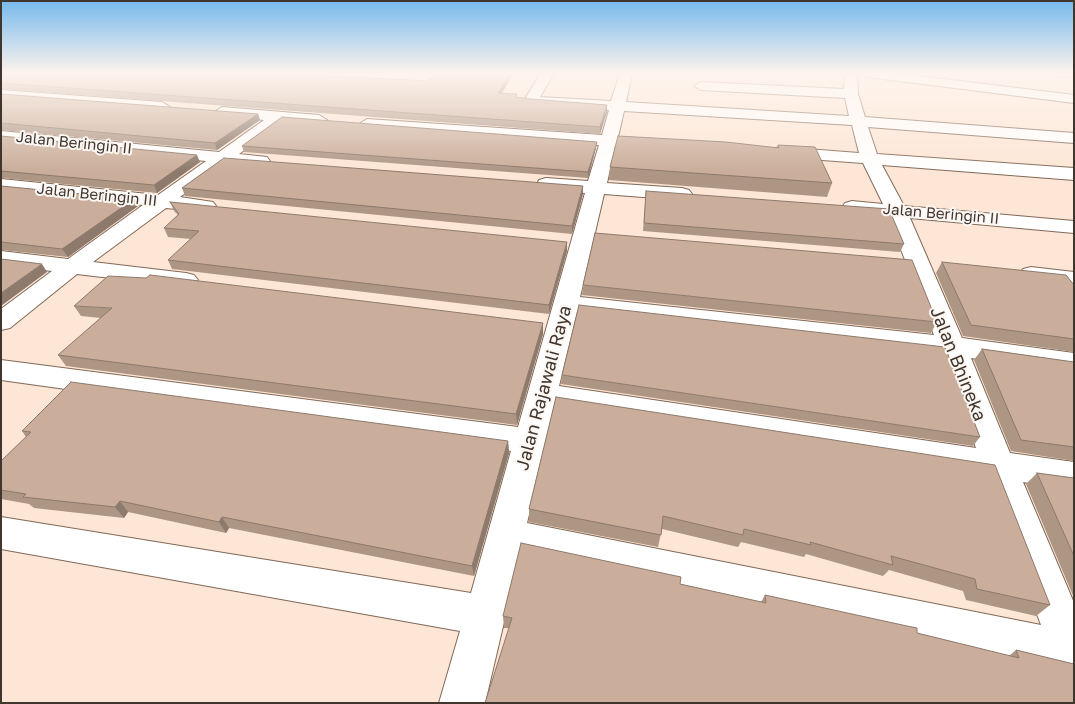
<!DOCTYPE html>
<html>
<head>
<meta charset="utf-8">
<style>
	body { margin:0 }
	#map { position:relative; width:1075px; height:704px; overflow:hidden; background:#fde6d6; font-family:"Golos Text",sans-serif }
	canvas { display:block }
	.frame { position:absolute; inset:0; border:2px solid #41362e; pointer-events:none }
</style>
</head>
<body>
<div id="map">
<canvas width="1075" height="704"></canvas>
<div class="frame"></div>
</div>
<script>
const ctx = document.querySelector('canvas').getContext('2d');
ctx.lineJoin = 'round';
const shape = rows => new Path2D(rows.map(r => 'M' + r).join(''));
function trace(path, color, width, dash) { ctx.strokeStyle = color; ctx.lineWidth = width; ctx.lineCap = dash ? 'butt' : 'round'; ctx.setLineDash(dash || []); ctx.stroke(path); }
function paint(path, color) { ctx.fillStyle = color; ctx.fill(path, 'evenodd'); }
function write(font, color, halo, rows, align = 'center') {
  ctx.font = font + ' "Golos Text",sans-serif'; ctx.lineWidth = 4; ctx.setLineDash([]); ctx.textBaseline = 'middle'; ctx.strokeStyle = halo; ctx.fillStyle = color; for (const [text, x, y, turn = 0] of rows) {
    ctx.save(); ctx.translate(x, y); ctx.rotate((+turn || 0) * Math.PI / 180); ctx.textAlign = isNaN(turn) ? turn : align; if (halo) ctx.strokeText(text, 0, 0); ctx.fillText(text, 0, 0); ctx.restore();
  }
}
const street = shape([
	[541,73,554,73,540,97,611,101,620,73,632,73,626,102,849,116,845,98,701,90,694,86,701,82,844,89,845,73,857,73,858,94,865,117,1074,133,1074,143,868,127,877,154,1074,168,1074,180,882,165,904,206,1074,221,1074,233,910,218,962,338,1074,353,1074,373,971,358,1010,453,1074,462,1074,490,1023,482,1074,603,1074,676,1064,672,520,554,485,703,439,703,460,631,1,549,1,517,471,593,511,451,1,380,1,360,518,427,585,193,546,190,539,188,537,184,539,180,546,178,588,181,599,145,367,129,359,124,367,119,602,135,609,110,531,104,526,97,541,73],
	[624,111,852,125,859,153,781,147,775,148,772,152,775,156,781,157,863,163,883,204,852,201,845,203,842,207,845,211,852,213,888,216,934,335,580,297,604,194,682,200,689,198,692,194,689,190,682,188,607,183,615,146,653,149,659,148,661,144,659,140,653,139,618,137,624,111],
	[577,312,941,354,976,448,559,386,577,312],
	[554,407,986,476,1041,625,527,523,554,407],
	[860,73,895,73,1074,95,1074,103,867,77,860,73],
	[1059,73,1074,73,1074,77,1061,76,1059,73],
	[1,90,162,102,170,107,162,112,1,98,1,90],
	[222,107,319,115,327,120,319,125,282,122,239,154,267,157,270,161,267,165,261,166,226,163,180,197,213,202,216,206,213,210,206,212,166,208,93,262,186,273,194,275,198,280,194,285,186,287,77,274,10,328,1,330,1,309,52,271,1,265,1,251,68,259,143,205,1,191,1,179,158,195,206,161,1,141,1,131,219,152,264,120,217,115,214,112,222,107],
	[1031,267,1074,272,1074,286,1023,279,1019,274,1023,269,1031,267]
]);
trace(street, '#826957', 2);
paint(street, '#fff');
paint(shape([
	[1,73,428,81,436,73,514,73,502,93,517,97,531,99,607,105,607,112,600,134,1,89],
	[1,94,258,114,260,120,217,150,1,130],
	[1,136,200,162,157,193,1,178],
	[778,145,832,183,827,197,609,180,610,167,777,148],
	[242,146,596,148,588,178,244,152],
	[1,186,134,199,138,206,68,257,1,250],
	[182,188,583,194,572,234,185,196],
	[646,191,904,244,900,252,643,231],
	[170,202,567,251,549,314,172,269,168,260,191,239,168,237,164,228,178,215,174,211],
	[942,262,1074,285,1074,352,963,336,936,273],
	[583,285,937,322,931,333,582,295],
	[74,306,543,334,517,425,66,366,58,355,101,318,81,316],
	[982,349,1074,362,1074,461,1011,451,974,360],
	[562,375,980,437,973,446,561,384],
	[556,397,1050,605,1036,616,966,600,963,591,889,570,883,576,806,554,804,557,741,542,738,547,662,529,658,547,529,522,529,509],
	[22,431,508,441,509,453,474,576,229,528,226,533,128,512,124,518,34,508,29,504,1,499,1,461,26,437],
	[1037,473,1074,478,1074,598,1026,484],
	[680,584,761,602,765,595,1009,656,1016,650,1074,664,504,628,503,616]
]), '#ae9685');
paint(shape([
	[510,73,514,73,498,99,498,93],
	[607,105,607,112,600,134,600,127],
	[258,114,260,120,217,150,215,143],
	[597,142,596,148,588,178,588,172],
	[197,155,200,162,157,193,154,185],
	[583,186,583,194,572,234,572,226],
	[134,199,138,206,68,257,62,249],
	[567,242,567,251,549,314,549,305],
	[42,264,47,272,1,306,1,293],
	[543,323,543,334,517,425,516,414],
	[508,441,509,453,474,576,472,566],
	[120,501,128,512,124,518,115,507],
	[222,517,229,528,226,533,219,522]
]), '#8d7a6c');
const building = shape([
	[1,73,273,73,428,81,436,73,510,73,498,93,517,94,515,97,531,99,607,105,600,127,1,83,1,73],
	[1,94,258,114,215,143,1,123,1,94],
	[282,117,597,142,588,172,242,146,282,117],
	[1,136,197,155,154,185,1,171,1,136],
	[618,136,726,142,779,148,778,145,815,147,832,183,610,167,618,136],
	[224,158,583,186,572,226,182,188,224,158],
	[1,186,134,199,62,249,1,242,1,186],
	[646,191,889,209,904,244,644,223,646,191],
	[170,202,567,242,549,305,168,260,199,231,164,228,179,214,170,202],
	[595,233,912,260,937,322,583,285,595,233],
	[1,259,42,264,1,293,1,259],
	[942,262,1066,275,1074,285,1074,339,971,325,942,262],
	[150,275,543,323,516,414,58,355,112,308,74,306,108,276,146,278,150,275],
	[579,305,945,347,980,437,562,375,579,305],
	[982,349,1074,362,1074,447,1021,440,982,349],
	[71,382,508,441,472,566,222,517,219,522,120,501,115,507,23,497,26,494,1,490,1,461,31,432,22,431,71,382],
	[556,397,995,465,1050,605,977,589,975,579,891,556,893,565,810,542,811,545,744,529,743,535,663,516,661,535,529,509,556,397],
	[1037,473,1074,478,1074,556,1037,473],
	[521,543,681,577,680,584,766,603,765,595,907,626,917,628,917,633,1019,658,1016,650,1074,664,1074,703,485,703,512,618,503,616,521,543]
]);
paint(building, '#caae9b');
trace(building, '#8d7a6c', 1);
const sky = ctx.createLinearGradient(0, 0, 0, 171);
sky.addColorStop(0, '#75b9ec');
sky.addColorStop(0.43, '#fef4ed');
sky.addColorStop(1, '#fef4ed00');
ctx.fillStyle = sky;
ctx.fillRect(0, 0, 1075, 171);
write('15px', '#41362e', '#fdf7f3', [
	["Jalan Beringin II",74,143,6],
	["Jalan Beringin III",97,195,6],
	["Jalan Beringin II",941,214,5]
]);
write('18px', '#41362e', '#fdf7f3', [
	["Jalan Bhineka",958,364,68],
	["Jalan Rajawali Raya",544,388,-75]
]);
</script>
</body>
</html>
